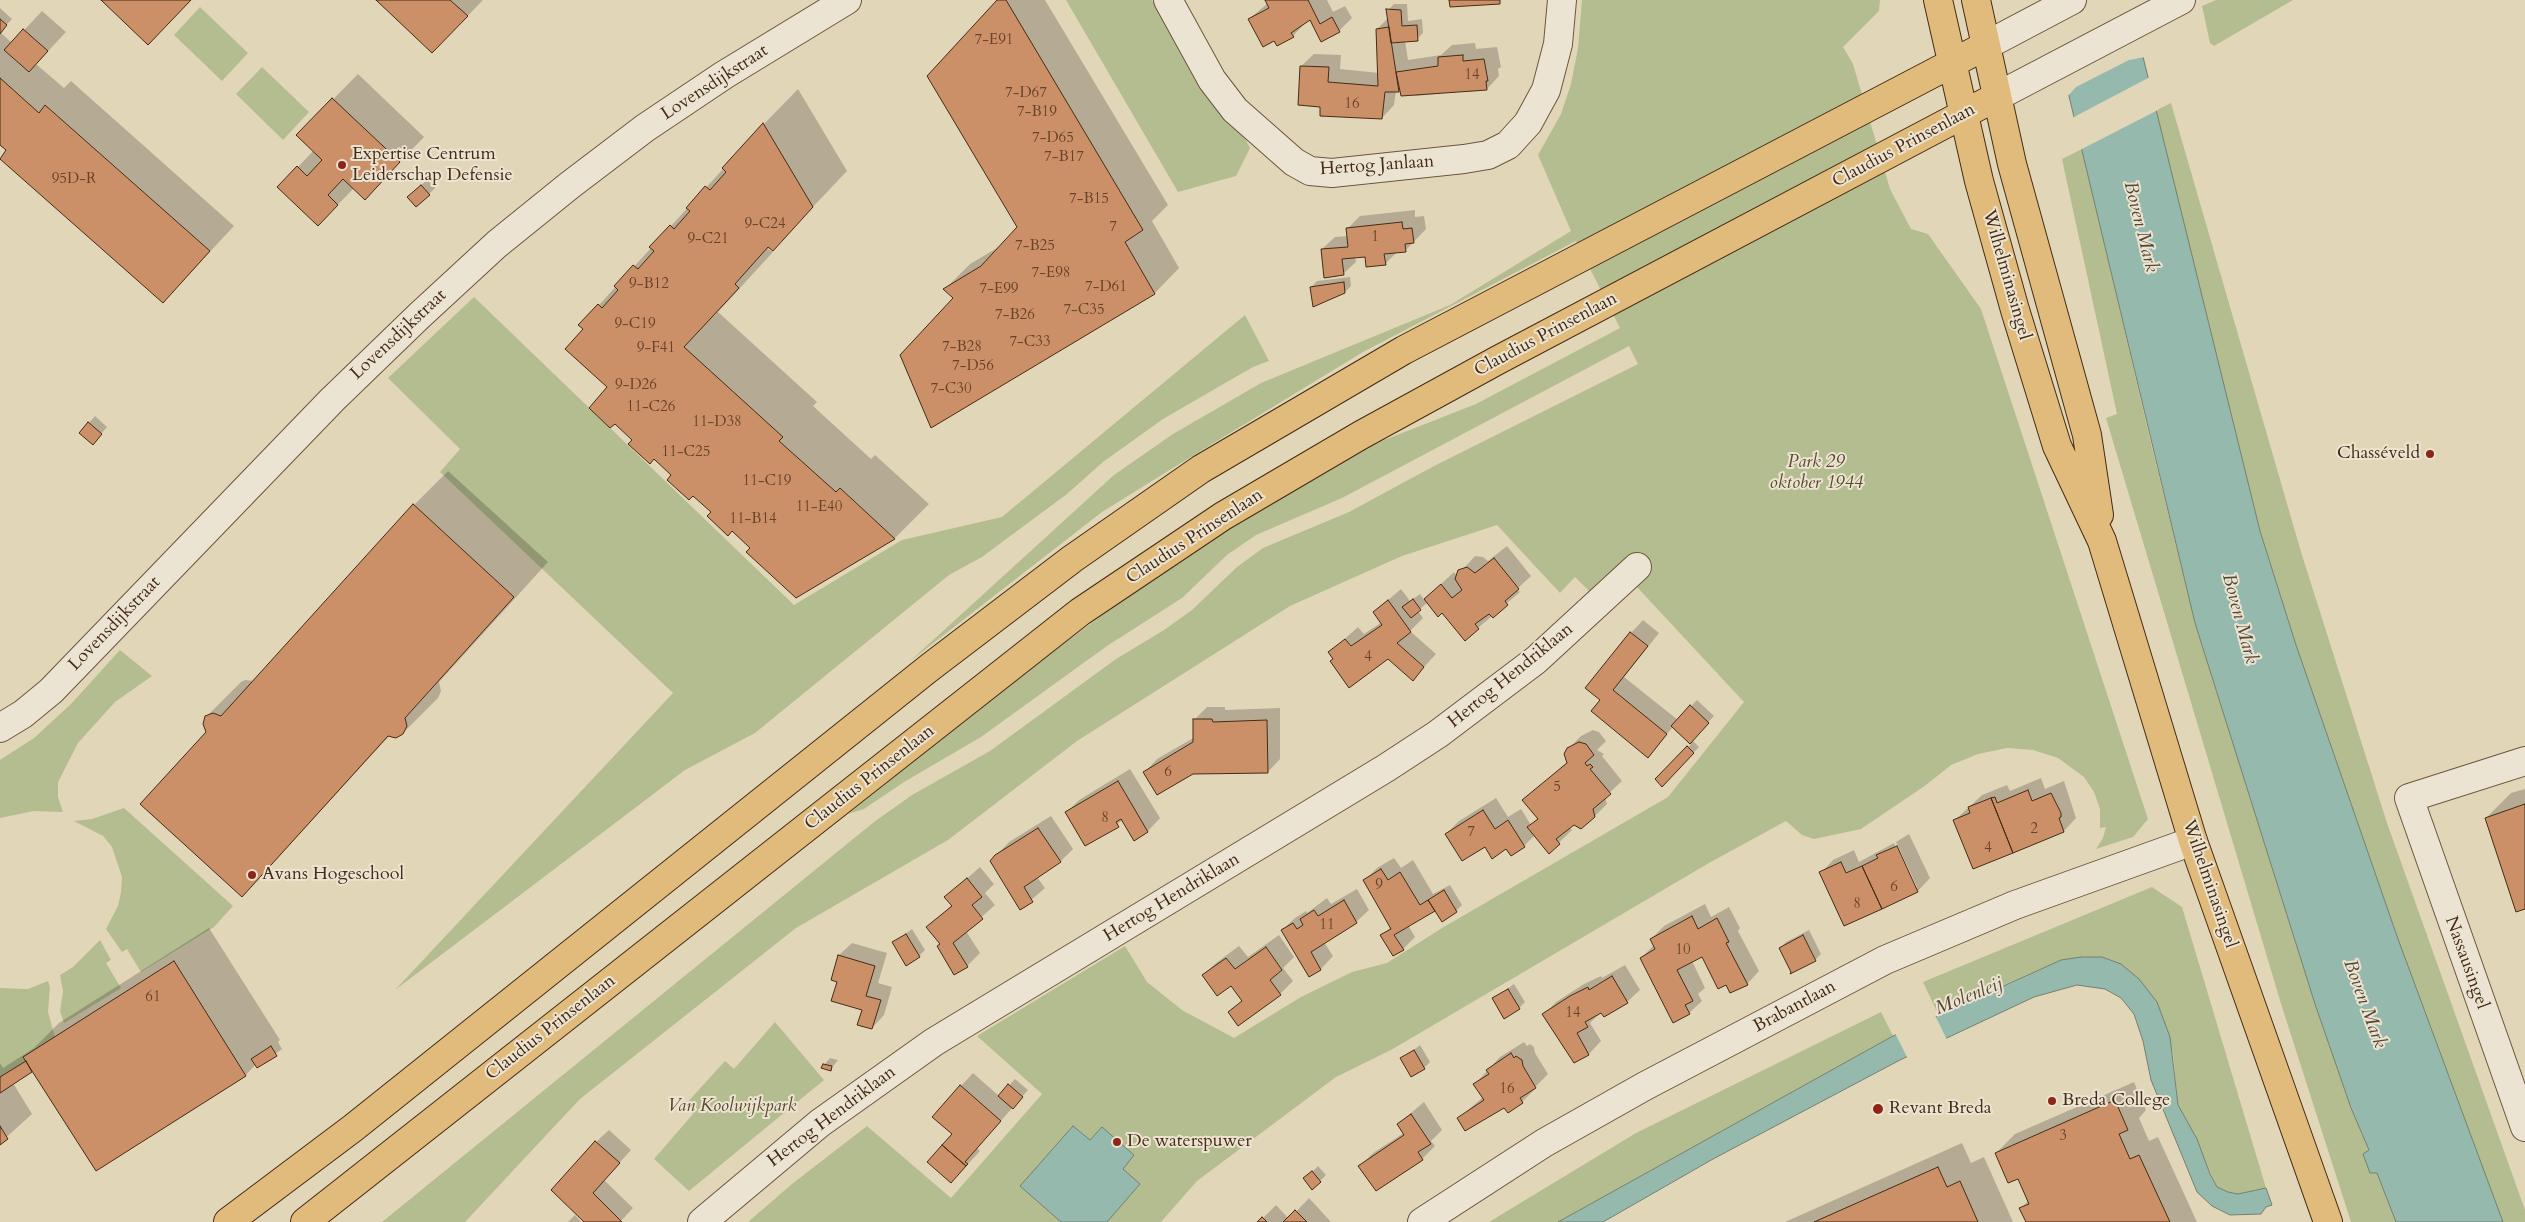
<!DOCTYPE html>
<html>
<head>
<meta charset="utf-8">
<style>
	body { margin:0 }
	canvas { display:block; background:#e2d6b9 }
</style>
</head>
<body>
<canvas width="2525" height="1222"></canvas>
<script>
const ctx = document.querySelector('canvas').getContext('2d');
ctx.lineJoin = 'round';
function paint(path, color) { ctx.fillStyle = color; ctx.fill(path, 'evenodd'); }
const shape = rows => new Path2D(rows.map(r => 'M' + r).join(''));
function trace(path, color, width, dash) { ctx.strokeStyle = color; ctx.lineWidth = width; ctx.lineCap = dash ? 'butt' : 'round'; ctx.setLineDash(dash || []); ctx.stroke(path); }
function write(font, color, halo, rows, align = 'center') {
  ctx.font = font + ' Cardo,serif'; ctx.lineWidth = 4; ctx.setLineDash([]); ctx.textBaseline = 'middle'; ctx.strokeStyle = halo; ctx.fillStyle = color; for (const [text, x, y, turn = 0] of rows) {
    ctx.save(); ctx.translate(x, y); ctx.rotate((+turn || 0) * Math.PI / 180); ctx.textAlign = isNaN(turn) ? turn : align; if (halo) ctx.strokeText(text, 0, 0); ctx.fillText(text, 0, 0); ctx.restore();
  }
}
paint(shape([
	[1066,0,1152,0,1201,89,1240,129,1250,148,1236,176,1178,192],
	[1582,0,1880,0,1879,11,1843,47,1853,64,1890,189,1911,229,1928,234,1981,309,2148,819,2133,837,2096,849,2103,838,2106,827,2100,828,2100,809,2094,792,2084,777,2058,758,2033,750,2007,748,1978,754,1951,765,1926,785,1861,829,1814,839,1802,835,1786,821,1709,863,1391,1050,1336,1077,1197,1181,1161,1222,748,1222,792,1184,867,1126,951,1198,1042,1094,977,1036,1125,946,1147,982,1182,1010,1234,1038,1301,997,1352,972,1387,963,1442,928,1668,797,1744,702,1622,571,1595,597,1575,577,1560,593,1497,525,1402,556,1290,606,1077,741,948,840,796,928,580,1099,465,1222,382,1222,874,822,912,795,990,751,1116,659,1164,630,1192,610,1237,567,1263,548,1349,512,1434,466,1638,364,1629,346,1342,498,1256,535,1227,555,1182,598,1107,646,981,737,904,782,864,809,848,814,1035,665,1154,577,1237,520,1346,455,1476,404,1620,328,1576,241,1363,352,1181,463,1102,512,909,662,1114,475,1173,434,1261,383,1450,305,1571,231,1538,155,1561,114,1571,84,1578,48],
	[2216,0,2293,0,2214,46,2210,43,2202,6],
	[200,7,248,53,222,81,174,35],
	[262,67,309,112,283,140,236,94],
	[2171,103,2301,552,2387,823,2525,1210,2525,1222,2503,1222,2398,939,2296,645,2260,531,2155,111],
	[2082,149,2149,435,2195,623,2315,1004,2351,1108,2369,1150,2364,1155,2370,1172,2377,1173,2396,1222,2351,1222,2282,1007,2106,418,2117,414,2062,159],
	[474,297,794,605,902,540,1002,517,1245,315,1269,361,1253,367,1163,419,1103,462,1067,494,982,557,949,575,755,733,685,770,395,990,673,693,440,472,460,449,388,378],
	[120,650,152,676,115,702,78,743,58,782,58,797,63,812,34,811,0,818,0,760,34,738,71,704],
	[124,808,233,906,214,927,141,972,127,949,122,952,106,929,118,906,121,892,122,877,112,847,103,836,74,821,92,819],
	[2152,887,2182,907,2266,1188,2238,1194,2228,1192,2217,1187,2178,1105,2173,1054,2157,1002,2061,960,1938,1014,1923,982],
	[100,940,111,960,106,963,121,988,64,1023,60,1011,63,991,60,975,73,967],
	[48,981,50,987,48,1012,55,1037,26,1061,0,1077,0,988,28,989],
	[1881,1012,1893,1036,1558,1222,1489,1222,1636,1133],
	[775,1022,824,1080,689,1191,654,1159,693,1114,684,1106,725,1061,734,1069]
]), '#b4bd8f');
const water = shape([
	[2046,0,2129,0,2260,531,2296,645,2398,939,2503,1222,2396,1222,2377,1173,2370,1173,2363,1154,2369,1150,2351,1108,2315,1004,2195,623,2046,0],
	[2081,957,2102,957,2121,964,2139,979,2157,1002,2170,1037,2178,1105,2197,1139,2210,1174,2217,1187,2228,1192,2238,1194,2266,1188,2272,1205,2266,1207,2261,1214,2230,1215,2212,1206,2197,1192,2151,1080,2143,1041,2134,1014,2121,998,2105,989,2077,985,2034,997,1900,1060,1713,1159,1603,1222,1558,1222,1893,1036,2061,960,2081,957],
	[1073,1126,1090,1140,1102,1127,1134,1155,1123,1169,1140,1184,1107,1222,1061,1222,1020,1186,1073,1126]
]);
paint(water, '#95b9ac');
trace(water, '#75806f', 1);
paint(shape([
	[2044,0,2131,0,2145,57,2129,60,2076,87,2067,97],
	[2150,77,2158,110,2080,150,2072,118],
	[1934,1013,1947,1040,1908,1059,1895,1033]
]), '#e2d6b9');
paint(shape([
	[377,0,483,0,457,27],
	[999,0,1045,0,1168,205,1152,221,1179,268,1155,293,932,426,955,297,945,289,970,264,1002,245,1019,227],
	[1266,0,1327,0,1333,12,1345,6,1352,18,1339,31,1321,40,1310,18,1293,36,1274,40,1249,19,1268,3],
	[1394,4,1407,4,1408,21,1422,19,1423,33,1417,39,1405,40,1408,60,1441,55,1452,45,1475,43,1476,49,1497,47,1501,67,1498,69,1499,76,1487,89,1415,96,1414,93,1396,91,1394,105,1382,118,1322,105,1301,66,1314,54,1341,55,1340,69,1379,73,1377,29,1389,17,1388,10],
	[0,8,12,19,0,32,12,43,42,11,66,32,36,64,64,88,71,81,234,226,163,302,0,143],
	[358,74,424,137,389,173,354,188,318,225,298,167,314,150,298,135],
	[798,89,847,171,773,249,770,247,768,249,773,252,718,312,817,402,813,406,871,459,875,455,929,504,895,538,796,597,752,547,634,440,584,329,599,305,764,124],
	[427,180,435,188,429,194,415,191],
	[1415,210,1415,217,1424,216,1426,229,1405,251,1397,252,1385,264,1366,255,1355,256,1356,262,1343,274,1322,249,1335,237,1348,236,1347,229,1360,216],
	[1350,277,1351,286,1345,292,1311,287,1317,281],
	[95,416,107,427,98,437,80,433],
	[448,471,548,562,439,682,441,691,438,698,403,733,390,735,276,860,242,895,207,732,206,717,241,682,245,680,254,681,414,505],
	[1507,546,1531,576,1517,589,1520,592,1465,639,1442,611,1428,602,1418,611,1423,618,1410,631,1436,654,1413,679,1388,658,1335,659,1330,652,1358,627,1364,634,1382,622,1374,612,1401,589,1410,601,1420,594,1424,600,1454,572,1457,576,1475,556,1483,557,1488,561],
	[1643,620,1659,633,1624,677,1678,720,1697,700,1714,716,1692,740,1699,747,1662,785,1656,779,1691,744,1673,727,1647,756,1601,700,1631,633],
	[1207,707,1225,707,1225,710,1280,708,1280,759,1268,772,1145,772,1157,759,1195,737,1194,720],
	[1593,730,1599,732,1606,741,1597,750,1604,754,1602,756,1622,781,1605,797,1607,804,1595,816,1574,823,1569,827,1572,830,1549,852,1535,835,1524,846,1507,847,1485,845,1446,834,1459,821,1496,798,1508,817,1521,809,1531,825,1538,818,1524,800,1568,761,1568,749,1581,736],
	[1130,769,1160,818,1148,831,1135,839,1123,820,1086,845,1067,812,1079,800],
	[2041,778,2045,789,2064,781,2076,818,2064,831,1973,867,1955,820,1982,795,2007,785,2010,791],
	[2525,789,2525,907,2486,818,2511,793],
	[1051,816,1073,849,1061,861,1037,877,1045,888,1021,909,996,856,1009,842],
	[1909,834,1930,878,1918,891,1821,873,1833,860,1854,850,1859,862,1894,843,1915,887,1917,887,1896,842],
	[1394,858,1401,868,1413,860,1433,894,1450,885,1462,905,1456,911,1435,909,1408,925,1415,937,1403,949,1382,935,1391,927,1364,881,1377,868],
	[980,867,994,884,985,893,995,905,966,931,980,953,967,966,941,944,927,927,952,905,946,897],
	[1357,889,1369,910,1356,922,1324,942,1333,956,1321,969,1310,976,1282,930,1295,918,1306,911,1307,913,1327,898,1331,904],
	[1705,904,1711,917,1729,907,1740,928,1738,931,1759,971,1747,984,1727,983,1702,955,1692,961,1705,988,1698,994,1702,1001,1689,1013,1641,958,1654,945,1651,939,1664,926],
	[209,928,280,1040,278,1042,282,1049,257,1067,256,1064,246,1075,96,1170,33,1070,13,1083,32,1114,0,1143,0,1063,3,1068,34,1048,59,1023],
	[912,929,925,950,919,956,893,943],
	[1809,930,1821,954,1815,960,1780,948,1786,942],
	[1279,935,1294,957,1283,968,1293,981,1280,994,1238,1024,1230,1012,1243,999,1232,984,1203,975,1216,963,1239,946,1248,957],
	[852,943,887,953,878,983,892,987,884,1015,872,1028,863,1009,838,981,833,979,839,955],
	[1625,965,1640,990,1627,1002,1602,1011,1590,1023,1601,1041,1589,1054,1575,1062,1544,1015,1556,1002,1584,984,1601,976,1602,978],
	[1514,984,1525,1002,1519,1008,1493,999],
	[1524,1042,1527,1046,1530,1044,1534,1047,1535,1053,1548,1074,1534,1088,1535,1089,1522,1102,1459,1118,1483,1097,1475,1084,1500,1057],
	[1420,1045,1430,1062,1424,1068,1402,1059],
	[830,1058,838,1060,831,1069,824,1065],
	[973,1073,999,1096,1015,1079,1028,1090,977,1148,980,1151,957,1176,953,1134,961,1086],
	[2134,1082,2146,1110,2139,1118,2149,1141,2158,1137,2197,1222,2027,1222,2021,1208,2028,1201,2018,1178,1996,1153,2015,1134],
	[1424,1102,1442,1130,1431,1141,1435,1146,1422,1159,1360,1166,1373,1153,1404,1133,1398,1124],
	[609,1130,631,1150,604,1180,633,1208,620,1222,585,1222,596,1142],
	[1962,1143,1971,1163,1984,1157,2013,1222,1785,1222],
	[1318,1166,1326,1175,1320,1181,1309,1175],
	[1309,1198,1331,1222,1259,1222,1276,1205,1289,1219],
	[575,1215,581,1222,568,1222]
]), '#0003');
const building = shape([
	[101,0,191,0,148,45,101,0],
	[376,0,450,0,468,16,432,53,376,0],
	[997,0,1006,0,1143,230,1125,242,1155,294,931,428,900,355,953,298,943,289,981,266,1017,227,927,76,997,0],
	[1265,0,1308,0,1320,24,1332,17,1340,32,1321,42,1310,20,1291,33,1294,37,1277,46,1274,41,1263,47,1248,19,1269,8,1265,0],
	[1449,0,1500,0,1500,4,1450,7,1449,0],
	[1386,9,1401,10,1402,26,1417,25,1418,41,1391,43,1386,9],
	[0,19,7,25,0,34,0,19],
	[1389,27,1399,92,1385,92,1382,119,1320,116,1320,107,1298,105,1300,66,1329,67,1328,82,1378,86,1376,29,1389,27],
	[23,29,48,51,29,72,4,50,23,29],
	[1463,55,1463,61,1484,59,1488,81,1486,81,1487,90,1401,96,1396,72,1438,66,1438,57,1463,55],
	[0,78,39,113,45,105,210,251,163,303,0,159,6,150,0,145,0,78],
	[332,98,400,162,365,200,343,179,328,195,338,205,318,226,277,187,297,166,307,176,322,160,296,135,332,98],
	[763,123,813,207,773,251,768,247,735,284,739,288,684,347,783,437,779,441,836,492,840,488,895,539,796,598,746,552,750,548,732,531,728,536,707,516,711,512,693,496,689,500,667,480,671,475,654,459,650,464,628,444,632,440,615,424,610,428,589,408,607,387,565,349,583,329,578,325,598,304,602,308,618,290,614,286,633,265,638,269,654,251,649,247,670,225,674,229,690,211,686,208,705,186,710,190,726,172,722,168,763,123],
	[421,185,430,195,416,207,407,197,421,185],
	[1402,222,1403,229,1412,228,1414,243,1405,244,1406,252,1384,254,1386,265,1366,267,1365,257,1342,259,1344,275,1324,278,1321,249,1348,247,1346,228,1402,222],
	[1344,282,1345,293,1313,307,1310,287,1344,282],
	[88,422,102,434,93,445,79,433,88,422],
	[413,504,514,597,405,718,407,726,403,734,396,738,388,736,242,897,140,804,206,732,203,724,205,716,213,713,221,716,413,504],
	[1494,558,1519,589,1505,601,1508,605,1493,618,1489,614,1475,624,1479,629,1465,641,1442,613,1438,617,1424,599,1441,584,1452,598,1462,590,1455,579,1458,570,1467,567,1475,573,1494,558],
	[1413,599,1421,610,1411,618,1402,607,1413,599],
	[1388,600,1411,632,1397,643,1424,667,1413,681,1388,659,1349,688,1330,661,1333,659,1328,652,1345,639,1351,646,1382,625,1373,612,1388,600],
	[1630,632,1648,646,1613,690,1667,734,1648,758,1591,711,1600,700,1585,688,1630,632],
	[1690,705,1709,723,1690,744,1671,726,1690,705],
	[1193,719,1212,719,1213,722,1267,720,1268,773,1193,774,1157,795,1143,772,1193,742,1193,719],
	[1579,742,1586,744,1594,755,1585,763,1587,766,1590,764,1593,767,1590,769,1611,794,1593,809,1595,817,1581,829,1574,825,1556,839,1560,844,1549,854,1527,827,1538,819,1522,800,1567,763,1564,754,1567,748,1579,742],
	[1687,746,1694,753,1662,787,1655,779,1687,746],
	[1118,781,1148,832,1134,841,1121,819,1116,822,1119,827,1085,846,1065,812,1118,781],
	[2028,790,2032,801,2051,793,2061,813,2061,817,2059,818,2064,832,2013,853,1991,798,1995,797,1997,803,2028,790],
	[1991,798,2013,853,1973,869,1953,820,1970,813,1968,807,1991,798],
	[2525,804,2525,909,2516,912,2485,818,2525,804],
	[1483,810,1495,829,1508,820,1525,847,1511,856,1506,849,1492,859,1485,847,1462,861,1445,834,1483,810],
	[1038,828,1061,862,1024,887,1033,902,1020,910,990,861,995,855,1038,828],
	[1897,846,1918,892,1882,909,1862,866,1878,858,1876,855,1897,846],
	[1841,862,1846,873,1862,866,1882,909,1844,926,1819,872,1841,862],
	[1381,869,1388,880,1400,872,1420,905,1428,900,1435,911,1394,935,1404,950,1393,956,1380,935,1391,929,1363,880,1381,869],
	[967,878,982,897,972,905,983,919,953,943,968,967,954,975,937,946,940,944,926,927,952,906,944,897,967,878],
	[1444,890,1457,912,1442,922,1428,900,1444,890],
	[1344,900,1357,923,1311,952,1321,970,1309,977,1281,930,1293,923,1297,929,1303,925,1300,919,1314,910,1318,916,1344,900],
	[1692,916,1698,929,1717,918,1729,942,1726,943,1748,985,1730,993,1726,985,1718,989,1702,957,1677,970,1693,1001,1685,1005,1690,1014,1673,1023,1640,958,1655,949,1650,939,1692,916],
	[906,934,920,957,906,966,892,942,906,934],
	[1803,935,1816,961,1790,974,1791,972,1779,948,1803,935],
	[1266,947,1282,970,1270,980,1281,995,1238,1026,1228,1012,1242,1001,1231,986,1217,996,1202,975,1226,958,1235,969,1266,947],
	[838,955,875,966,866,996,881,1000,872,1029,857,1025,862,1010,831,1001,837,982,831,980,838,955],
	[174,961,246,1076,96,1171,23,1057,174,961],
	[1612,976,1628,1003,1604,1017,1601,1013,1585,1022,1588,1027,1577,1033,1589,1055,1574,1063,1542,1014,1570,996,1588,987,1589,990,1612,976],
	[1508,989,1520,1009,1504,1019,1492,998,1508,989],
	[271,1046,277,1056,257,1068,251,1059,271,1046],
	[1414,1050,1425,1069,1411,1077,1400,1058,1414,1050],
	[1511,1053,1514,1058,1516,1056,1522,1060,1523,1066,1536,1088,1520,1098,1523,1103,1508,1113,1504,1108,1465,1131,1457,1118,1484,1100,1473,1084,1489,1074,1486,1070,1511,1053],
	[26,1061,32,1072,0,1093,0,1077,26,1061],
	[823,1064,832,1066,831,1071,821,1068,823,1064],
	[1008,1084,1023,1097,1013,1109,998,1096,1008,1084],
	[960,1085,1001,1121,965,1162,968,1164,966,1166,942,1145,952,1134,932,1117,960,1085],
	[2115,1100,2128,1130,2119,1134,2130,1159,2139,1155,2170,1222,2026,1222,2019,1208,2029,1204,2018,1179,2008,1183,1995,1153,2115,1100],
	[1411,1114,1431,1144,1418,1152,1423,1160,1376,1191,1358,1166,1404,1135,1397,1124,1411,1114],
	[0,1126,8,1139,0,1145,0,1126],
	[595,1141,620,1163,593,1193,622,1222,584,1222,551,1190,595,1141],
	[942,1145,966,1166,951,1183,927,1162,942,1145],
	[1938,1167,1947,1187,1960,1181,1978,1222,1814,1222,1938,1167],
	[1312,1171,1321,1182,1312,1190,1303,1178,1312,1171],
	[1295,1210,1307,1222,1283,1222,1295,1210],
	[1262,1217,1267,1222,1257,1222,1262,1217]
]);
paint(building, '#cc9068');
trace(building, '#452b14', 1);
const minor = shape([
	[1168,0,1212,80,1235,110,1294,162,1310,171,1332,173,1464,159,1488,155,1508,145,1528,123,1546,90,1558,44,1562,0],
	[1985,46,2072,0],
	[1996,97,2181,0],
	[0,728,23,714,51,691,332,400,420,315,497,244,570,185,645,128,724,75,847,0],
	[2525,761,2409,798,2525,1127],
	[702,1222,820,1123,934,1042,1386,768,1438,734,1536,660,1637,567],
	[1422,1222,1544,1143,1645,1086,1885,960,2015,905,2193,841]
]);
const major = shape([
	[1938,0,1979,181,2015,310,2057,446,2102,541,2193,841,2328,1222],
	[1976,0,2012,164,2087,435,2099,515],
	[228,1222,353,1128,929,668,1072,559,1201,469,1404,350,1985,46],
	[305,1222,1080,612,1223,516,1361,435,1498,360,1996,97]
]);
trace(minor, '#6c563d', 30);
trace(major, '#452b14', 30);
trace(minor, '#ece4d2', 28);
trace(major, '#e1bb7c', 28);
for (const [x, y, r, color] of [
	[342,165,5,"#8f2418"],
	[2430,454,5,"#8f2418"],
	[252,875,5,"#8f2418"],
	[2052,1101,5,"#8f2418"],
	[1878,1109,6,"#8f2418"],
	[1117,1142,5,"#8f2418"]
]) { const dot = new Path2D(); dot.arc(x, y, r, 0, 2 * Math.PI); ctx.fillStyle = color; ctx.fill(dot); trace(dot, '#ece4d2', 2); }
write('15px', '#674429', null, [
	["7-E91",994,41],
	["14",1472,76],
	["7-D67",1026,94],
	["16",1352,105],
	["7-B19",1037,113],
	["7-D65",1053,139],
	["7-B17",1064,158],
	["95D-R",74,180],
	["7-B15",1089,200],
	["9-C24",765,225],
	["7",1113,228],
	["1",1375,238],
	["9-C21",708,240],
	["7-B25",1035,247],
	["7-E98",1051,274],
	["9-B12",649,285],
	["7-D61",1106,288],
	["7-E99",999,290],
	["7-C35",1084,311],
	["7-B26",1015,316],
	["9-C19",635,325],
	["7-C33",1030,343],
	["7-B28",962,348],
	["9-F41",656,349],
	["7-D56",973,367],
	["9-D26",636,386],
	["7-C30",951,390],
	["11-C26",651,408],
	["11-D38",717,423],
	["11-C25",686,453],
	["11-C19",767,482],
	["11-E40",819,508],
	["11-B14",753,520],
	["4",1368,658],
	["6",1168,773],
	["5",1557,788],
	["8",1105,819],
	["2",2034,830],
	["7",1471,833],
	["4",1988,849],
	["9",1379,886],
	["6",1894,888],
	["8",1857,905],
	["11",1327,926],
	["10",1683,951],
	["61",153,998],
	["14",1573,1014],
	["16",1507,1090],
	["3",2063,1137]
]);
write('18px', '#452b14', '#ece4d2', [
	["Lovensdijkstraat",715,83,-33],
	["Claudius Prinsenlaan",1904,146,-28],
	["Hertog Janlaan",1377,166,-4],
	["Wilhelminasingel",2006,275,74],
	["Lovensdijkstraat",399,335,-43],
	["Claudius Prinsenlaan",1546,335,-28],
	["Claudius Prinsenlaan",1195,537,-33],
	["Lovensdijkstraat",115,624,-46],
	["Hertog Hendriklaan",1511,676,-39],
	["Claudius Prinsenlaan",870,778,-38],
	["Wilhelminasingel",2209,884,71],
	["Hertog Hendriklaan",1172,898,-31],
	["Nassausingel",2466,963,70],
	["Brabantlaan",1795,1007,-28],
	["Claudius Prinsenlaan",551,1028,-38],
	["Hertog Hendriklaan",832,1117,-37]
]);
write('18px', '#452b14', '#ece4d2', [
	["Expertise Centrum",352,155],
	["Leiderschap Defensie",352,176],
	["Chasséveld",2420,454,"right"],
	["Avans Hogeschool",262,875],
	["Breda College",2062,1101],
	["Revant Breda",1889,1109],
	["De waterspuwer",1127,1142]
], 'left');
write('italic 18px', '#5b482d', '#ece4d2', [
	["Park 29",1816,463],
	["oktober 1944",1816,484],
	["Van Koolwijkpark",732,1107]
]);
write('italic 19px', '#554732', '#ece4d2', [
	["Boven Mark",2140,227,76],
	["Boven Mark",2239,619,75],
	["Molenleij",1969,997,-22],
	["Boven Mark",2364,1004,70]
]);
</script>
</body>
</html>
